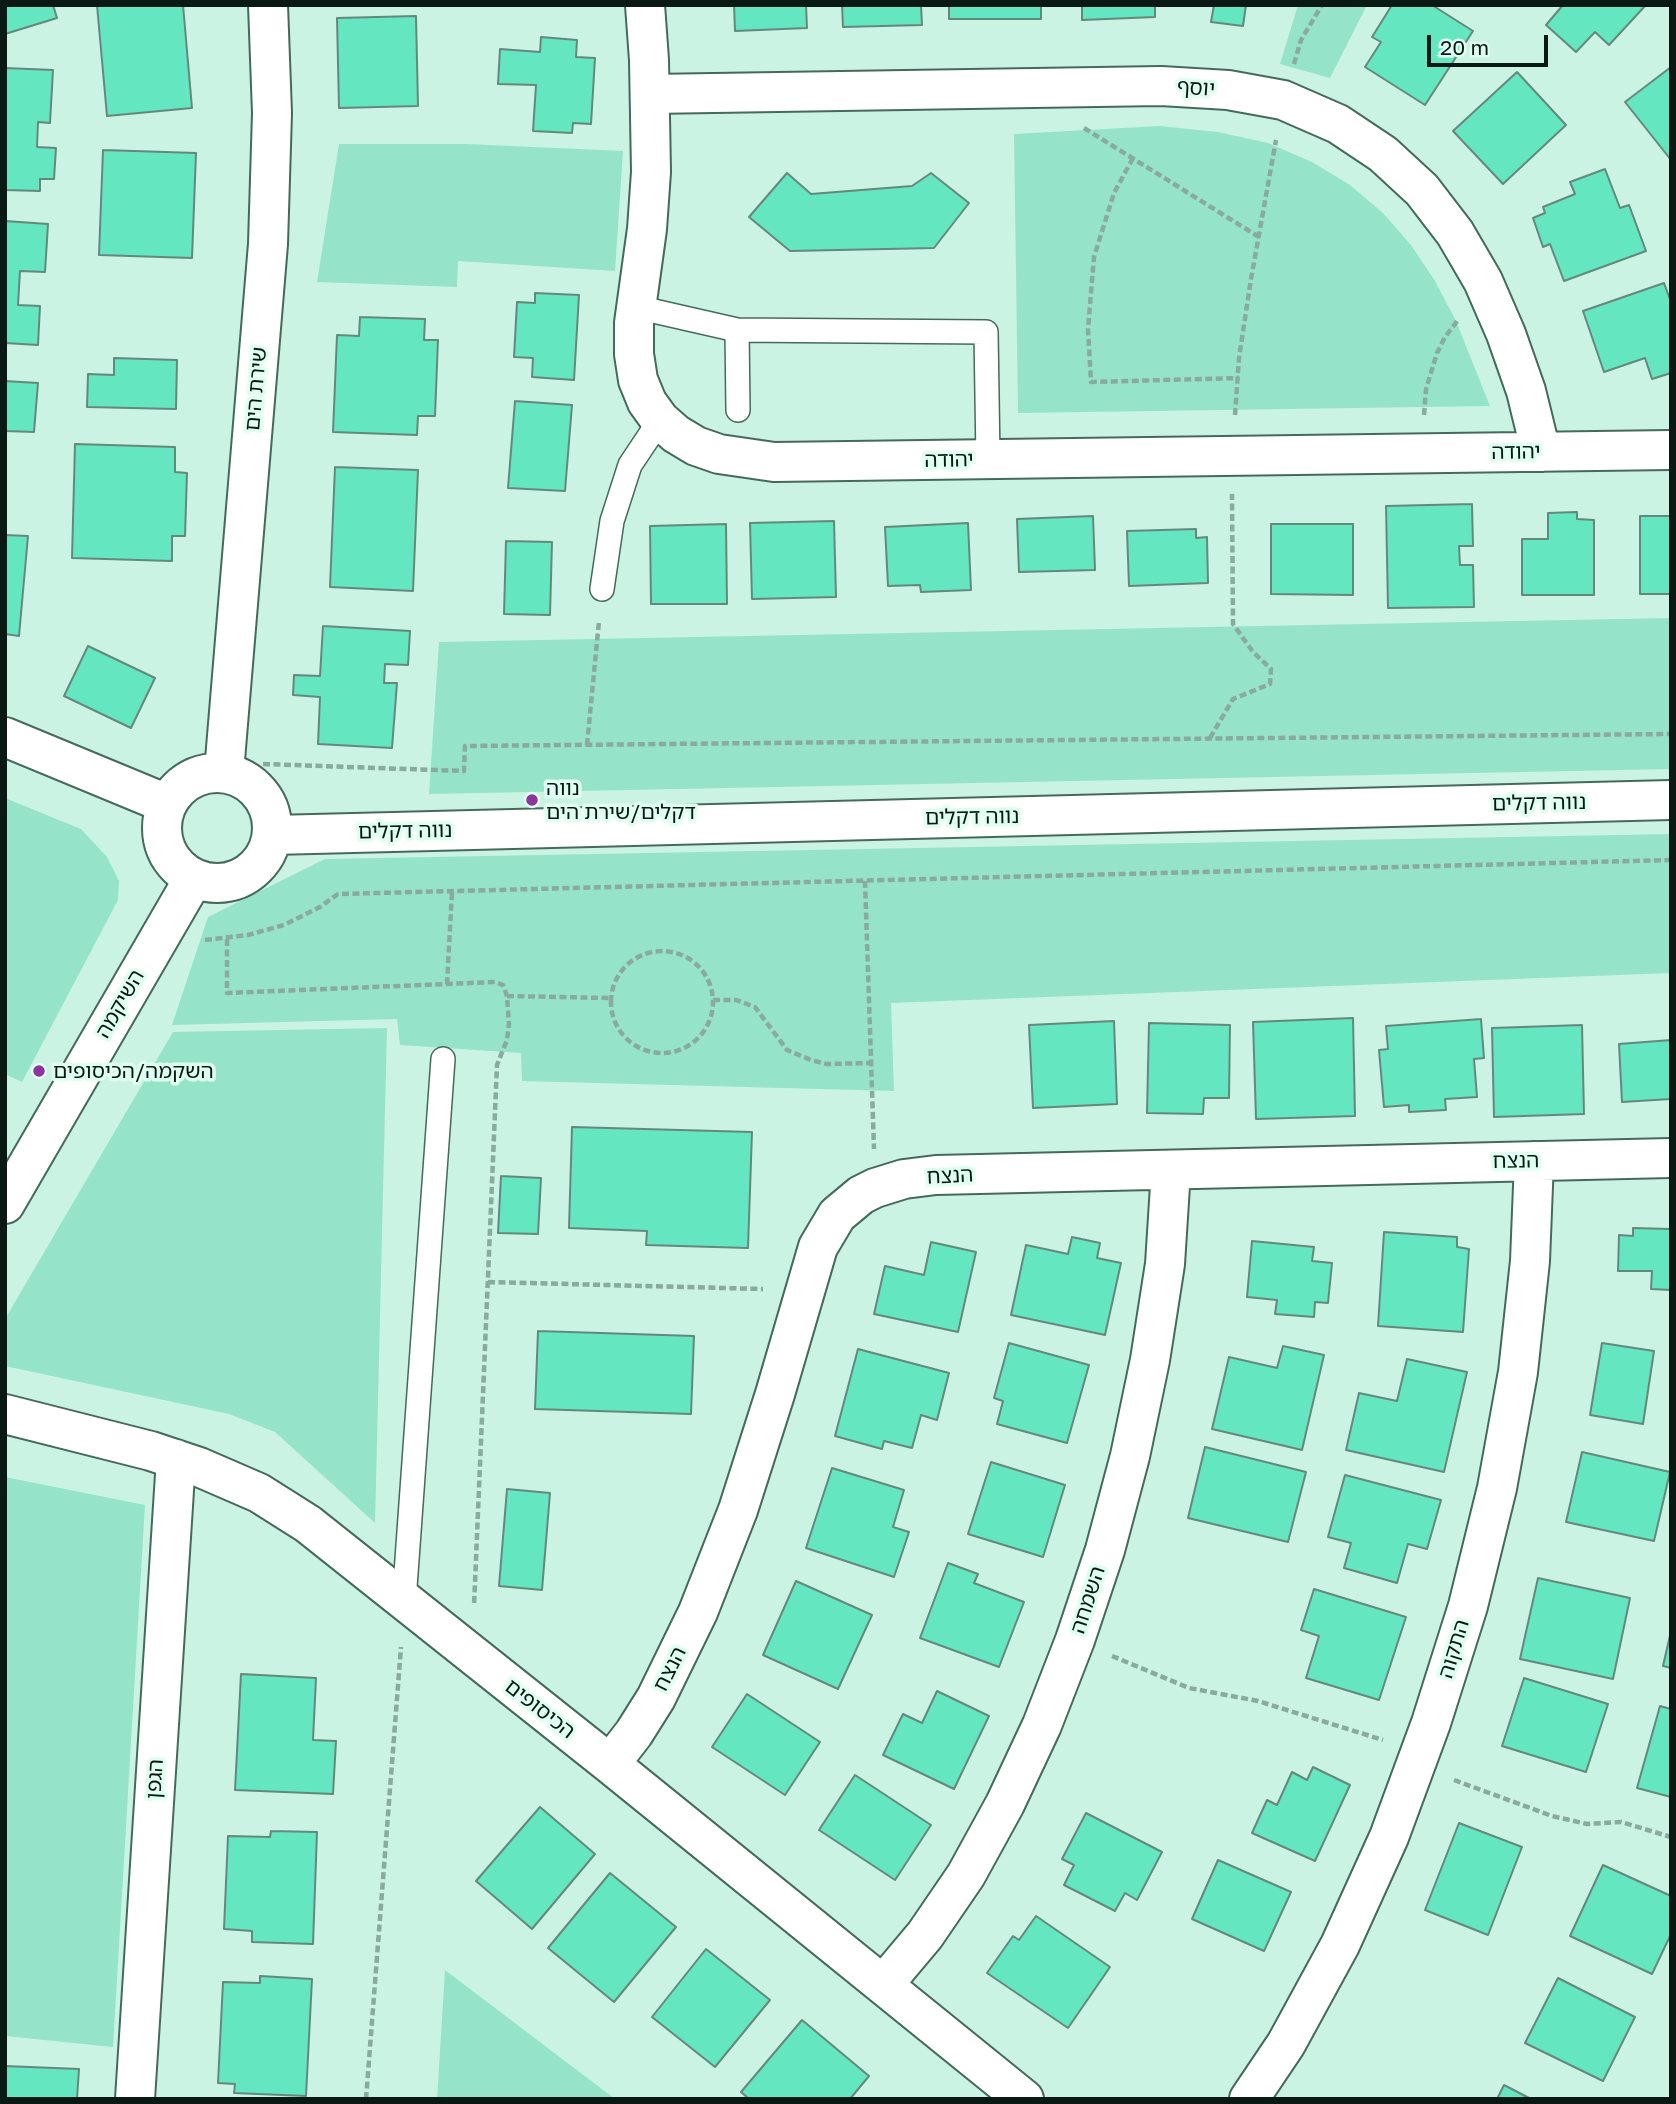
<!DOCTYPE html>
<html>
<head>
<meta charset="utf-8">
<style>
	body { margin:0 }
	#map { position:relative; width:1676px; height:2104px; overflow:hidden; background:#caf3e4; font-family:"Golos Text",sans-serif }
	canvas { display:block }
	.frame { position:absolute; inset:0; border:7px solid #0a1914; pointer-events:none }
	.scale { position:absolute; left:1427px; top:35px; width:121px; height:32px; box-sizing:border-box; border:4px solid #0a1914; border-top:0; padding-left:9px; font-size:21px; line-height:24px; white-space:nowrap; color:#0a1914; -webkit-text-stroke:5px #defff2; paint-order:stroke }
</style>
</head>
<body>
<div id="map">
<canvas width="1676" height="2104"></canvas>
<div class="frame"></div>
<div class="scale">20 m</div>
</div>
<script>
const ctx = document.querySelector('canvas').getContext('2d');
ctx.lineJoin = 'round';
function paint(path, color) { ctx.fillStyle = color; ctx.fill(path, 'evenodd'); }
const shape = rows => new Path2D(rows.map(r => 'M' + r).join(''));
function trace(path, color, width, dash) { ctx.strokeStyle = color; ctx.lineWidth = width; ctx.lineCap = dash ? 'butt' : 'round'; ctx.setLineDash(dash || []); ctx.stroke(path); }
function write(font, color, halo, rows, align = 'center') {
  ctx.font = font + ' "Golos Text","Noto Sans Hebrew",sans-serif'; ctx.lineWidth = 7; ctx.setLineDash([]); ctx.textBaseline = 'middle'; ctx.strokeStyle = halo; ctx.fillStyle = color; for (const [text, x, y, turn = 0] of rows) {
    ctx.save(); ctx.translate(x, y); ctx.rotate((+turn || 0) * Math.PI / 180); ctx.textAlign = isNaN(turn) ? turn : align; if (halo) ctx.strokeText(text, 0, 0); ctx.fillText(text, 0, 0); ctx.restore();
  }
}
paint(shape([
	[1298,5,1367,5,1330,78,1280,64],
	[1160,126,1218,132,1268,143,1312,162,1350,185,1383,213,1411,245,1435,281,1456,321,1490,406,1018,413,1014,134],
	[339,144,466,144,623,151,615,271,458,261,457,287,317,282],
	[1671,618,1671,769,429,794,439,642],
	[5,798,81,829,107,857,119,881,118,900,22,1082,5,1074],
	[1671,834,1671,973,891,1003,894,1091,522,1081,521,1053,400,1045,397,1019,172,1025,208,917,325,859],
	[387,1028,375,1523,275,1432,229,1414,5,1366,5,1319,173,1032],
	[5,1477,145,1505,113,2047,5,2036],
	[445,1970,615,2099,437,2099]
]), '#95e4ca');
const building = shape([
	[5,5,53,5,57,18,5,34,5,5],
	[97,5,183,5,192,108,107,116,97,5],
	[734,5,806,5,807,28,735,31,734,5],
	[842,5,921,5,922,25,843,27,842,5],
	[949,5,1041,5,1041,19,949,19,949,5],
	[1082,5,1155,5,1155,17,1082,20,1082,5],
	[1214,5,1246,5,1243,26,1211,22,1214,5],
	[1392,5,1432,5,1473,31,1425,105,1365,67,1381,42,1372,37,1392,5],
	[1563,5,1646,5,1609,45,1595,32,1576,52,1546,25,1563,5],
	[416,16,418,106,339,108,337,18,416,16],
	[541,37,577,40,576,57,595,58,591,124,573,123,572,133,533,131,536,85,498,84,500,49,540,52,541,37],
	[1671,67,1671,160,1625,102,1671,67],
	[5,68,53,70,50,123,38,122,37,147,56,148,54,179,40,179,40,191,5,190,5,68],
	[1517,72,1566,125,1503,184,1453,131,1517,72],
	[103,150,196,153,192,258,99,255,103,150],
	[1605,169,1620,208,1629,205,1646,251,1564,281,1550,244,1543,247,1533,218,1545,213,1543,207,1575,194,1570,182,1605,169],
	[787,173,811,194,912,186,931,173,969,203,934,248,790,251,749,217,787,173],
	[5,221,48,224,45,272,20,271,18,305,40,306,38,345,5,343,5,221],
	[1664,283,1671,302,1671,373,1652,379,1645,358,1604,372,1583,311,1664,283],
	[535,293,579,295,574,380,532,377,533,358,514,357,517,302,535,303,535,293],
	[360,317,425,319,424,340,438,340,435,416,418,416,417,435,333,432,337,335,359,336,360,317],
	[114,358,177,360,176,409,87,407,88,374,114,375,114,358],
	[5,381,38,383,34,432,5,431,5,381],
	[515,401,572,405,565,491,508,488,515,401],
	[75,444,175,447,175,472,187,473,185,536,172,536,172,561,72,558,75,444],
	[335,467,418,470,413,591,330,587,335,467],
	[1472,504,1473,546,1459,546,1460,565,1473,565,1474,607,1388,608,1386,506,1472,504],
	[1577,512,1577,519,1594,520,1594,595,1522,595,1522,539,1548,539,1548,513,1577,512],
	[1093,516,1095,570,1019,572,1017,519,1093,516],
	[1640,516,1671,516,1671,594,1640,594,1640,516],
	[834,521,836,597,752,599,750,523,834,521],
	[968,523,971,590,921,592,920,585,888,586,885,527,968,523],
	[726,524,727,604,651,604,650,526,726,524],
	[1271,524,1353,524,1353,595,1271,594,1271,524],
	[1196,529,1196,538,1207,537,1208,583,1129,586,1127,531,1196,529],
	[5,535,28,536,19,636,5,634,5,535],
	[506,541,552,542,550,615,504,614,506,541],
	[323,626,410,631,408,665,385,664,384,683,397,683,392,748,318,744,320,697,293,695,294,675,320,676,323,626],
	[88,646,155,678,131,728,64,696,88,646],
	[1353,1018,1355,1116,1256,1119,1253,1022,1353,1018],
	[1481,1019,1484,1058,1474,1059,1477,1097,1445,1099,1446,1110,1409,1112,1409,1105,1384,1107,1379,1050,1388,1049,1386,1026,1481,1019],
	[1114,1021,1117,1104,1033,1108,1029,1025,1114,1021],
	[1149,1023,1230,1025,1229,1098,1204,1098,1203,1114,1147,1113,1149,1023],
	[1582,1025,1584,1114,1494,1117,1492,1028,1582,1025],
	[1671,1040,1671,1099,1622,1102,1619,1044,1671,1040],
	[572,1127,752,1132,748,1248,646,1245,647,1231,569,1228,572,1127],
	[501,1176,541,1178,538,1234,498,1233,501,1176],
	[1633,1228,1671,1229,1671,1290,1651,1289,1652,1271,1618,1271,1619,1235,1633,1236,1633,1228],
	[1384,1232,1457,1237,1457,1247,1469,1249,1463,1332,1378,1326,1384,1232],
	[1072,1237,1100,1243,1097,1258,1121,1263,1105,1335,1011,1315,1026,1245,1068,1254,1072,1237],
	[1252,1241,1314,1247,1312,1261,1332,1263,1328,1303,1315,1302,1314,1317,1275,1314,1277,1300,1247,1297,1252,1241],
	[931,1242,976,1252,958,1332,874,1314,885,1266,924,1275,931,1242],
	[538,1331,694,1336,691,1414,535,1409,538,1331],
	[1009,1343,1089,1365,1067,1443,997,1424,1003,1401,994,1398,1009,1343],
	[1602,1343,1654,1351,1643,1424,1590,1415,1602,1343],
	[1283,1346,1324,1355,1302,1450,1212,1429,1229,1357,1277,1368,1283,1346],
	[858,1349,949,1373,937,1420,921,1415,912,1448,884,1441,882,1449,835,1436,858,1349],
	[1407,1359,1467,1372,1444,1472,1346,1450,1359,1393,1397,1401,1407,1359],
	[1205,1447,1306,1472,1288,1542,1188,1518,1205,1447],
	[1582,1452,1670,1472,1654,1541,1566,1522,1582,1452],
	[991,1462,1065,1485,1043,1557,968,1534,991,1462],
	[832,1468,904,1490,893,1527,909,1532,894,1577,806,1548,832,1468],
	[1345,1475,1441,1500,1427,1549,1408,1544,1397,1583,1344,1568,1351,1543,1328,1537,1345,1475],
	[507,1489,550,1493,542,1590,499,1586,507,1489],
	[948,1563,978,1574,974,1583,1024,1602,999,1667,920,1638,948,1563],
	[1538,1578,1630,1598,1613,1679,1520,1659,1538,1578],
	[796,1581,872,1615,838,1689,763,1655,796,1581],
	[1314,1589,1406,1617,1379,1700,1306,1678,1319,1636,1301,1630,1314,1589],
	[1671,1631,1671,1668,1663,1666,1671,1631],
	[241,1674,316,1678,313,1740,336,1741,333,1794,235,1790,241,1674],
	[1524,1678,1608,1704,1586,1772,1502,1746,1524,1678],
	[937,1691,989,1716,954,1789,883,1755,903,1714,922,1723,937,1691],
	[747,1694,820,1742,785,1795,712,1747,747,1694],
	[1660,1706,1671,1709,1671,1797,1637,1788,1660,1706],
	[1313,1767,1350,1785,1315,1861,1252,1833,1267,1800,1277,1805,1292,1772,1307,1780,1313,1767],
	[855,1775,931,1825,895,1880,819,1830,855,1775],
	[540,1807,595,1854,532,1929,476,1881,540,1807],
	[1086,1813,1162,1852,1137,1900,1125,1893,1115,1911,1064,1885,1074,1865,1062,1859,1086,1813],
	[1459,1823,1522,1847,1488,1935,1425,1910,1459,1823],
	[271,1831,317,1832,313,1944,252,1942,252,1931,224,1929,228,1836,270,1837,271,1831],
	[1218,1860,1291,1892,1264,1951,1192,1919,1218,1860],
	[1603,1865,1671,1896,1671,1934,1652,1974,1570,1936,1603,1865],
	[610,1873,676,1927,614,2002,548,1948,610,1873],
	[1036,1916,1110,1967,1068,2028,987,1973,1013,1936,1019,1940,1036,1916],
	[706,1949,770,2000,715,2067,652,2017,706,1949],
	[260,1976,312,1979,306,2096,234,2093,235,2084,218,2083,223,1982,260,1983,260,1976],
	[1558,1978,1635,2017,1603,2081,1525,2043,1558,1978],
	[802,2020,869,2076,850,2099,749,2099,741,2092,802,2020],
	[5,2066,79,2069,77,2099,5,2099,5,2066],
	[1504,2085,1531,2099,1497,2099,1504,2085]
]);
paint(building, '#64e6c0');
trace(building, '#64897c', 2);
const lane = shape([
	[636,307,737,330,986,332,988,460],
	[737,330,738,410],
	[602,589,612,521,630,465,660,420],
	[404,1601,443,1059]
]);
const street = shape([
	[645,5,649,60,651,172,647,229,634,323,634,354,638,380,647,402,660,420,676,434,696,446,719,454,774,462,1671,450],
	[650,94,1161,86,1228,90,1283,100,1338,124,1383,154,1422,190,1455,233,1483,281,1506,334,1526,391,1541,452],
	[224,772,268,244,272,113,268,5],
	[5,1414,151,1451,199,1467,259,1493,308,1524,610,1764,1024,2099],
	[610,1764,634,1733,656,1698,698,1612,738,1510,775,1394,818,1247,837,1215,861,1195,875,1188,904,1179,936,1175,1671,1158],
	[883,1985,925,1935,966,1875,1005,1804,1042,1725,1075,1640,1105,1550,1130,1456,1150,1360,1165,1264,1171,1170],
	[135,2099,176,1459],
	[1249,2099,1286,2044,1340,1945,1389,1837,1431,1723,1468,1606,1497,1488,1518,1372,1530,1261,1534,1161]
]);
const secondary = shape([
	[5,737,167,804],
	'162 828a55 55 0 1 1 110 0a55 55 0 1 1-110 0Z',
	[273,835,1671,800],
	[5,1204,194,878]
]);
trace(lane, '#456a5d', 26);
trace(street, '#456a5d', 42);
trace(secondary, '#456a5d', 42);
trace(shape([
	[1294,64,1301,40,1322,5],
	[1084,128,1259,237],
	[1133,158,1114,193,1094,257,1088,329,1091,382,1239,378],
	[1235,415,1239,358,1251,279,1276,140],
	[1424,415,1426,389,1437,353,1445,337,1458,320],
	[1210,738,1233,699,1270,684,1271,669,1253,652,1233,624,1232,494],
	[587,745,599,621],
	[263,764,464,771,465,746,1671,734],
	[865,881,874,1149],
	[227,939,227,993,495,982,503,985,507,996,509,1024,507,1040,497,1065,474,1606],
	[205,940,248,935,284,925,320,907,338,894,1671,860],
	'611 1002a51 51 0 1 1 102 0a51 51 0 1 1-102 0Z',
	[447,984,452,891],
	[507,996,610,998],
	[713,1000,736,1000,755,1007,787,1050,811,1060,827,1064,871,1063],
	[488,1282,763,1289],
	[1112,1656,1189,1688,1258,1701,1383,1740],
	[1454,1780,1552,1816,1587,1824,1621,1822,1671,1837],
	[366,2099,401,1647]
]), '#89aa9e', 4.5, [7, 3.5]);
trace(lane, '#fff', 23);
trace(street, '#fff', 38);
trace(secondary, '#fff', 38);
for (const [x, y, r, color] of [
	[532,800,7,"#8e349f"],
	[39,1071,7,"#8e349f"]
]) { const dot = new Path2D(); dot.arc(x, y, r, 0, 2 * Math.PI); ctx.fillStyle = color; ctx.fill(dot); trace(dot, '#defff2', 2.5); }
write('21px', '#0a1914', '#defff2', [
	["יוסף",1196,88,4],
	["שירת הים",256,389,-85],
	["יהודה",1516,452,-1],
	["יהודה",949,460,-1],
	["נווה דקלים",1539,803,-1],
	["נווה דקלים",972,817,-1],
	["נווה דקלים",405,831,-1],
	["השיקמה",120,1004,-60],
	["הנצח",1516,1161,-1],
	["הנצח",950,1176,-3],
	["השמחה",1088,1600,-72],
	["התקוה",1454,1649,-73],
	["הנצח",670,1669,-63],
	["הכיסופים",540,1709,38],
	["הגפן",155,1779,-86]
]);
write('21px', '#0a1914', '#defff2', [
	["נווה",546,788],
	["דקלים/שירת הים",546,812],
	["השקמה/הכיסופים",53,1071]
], 'left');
</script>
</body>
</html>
